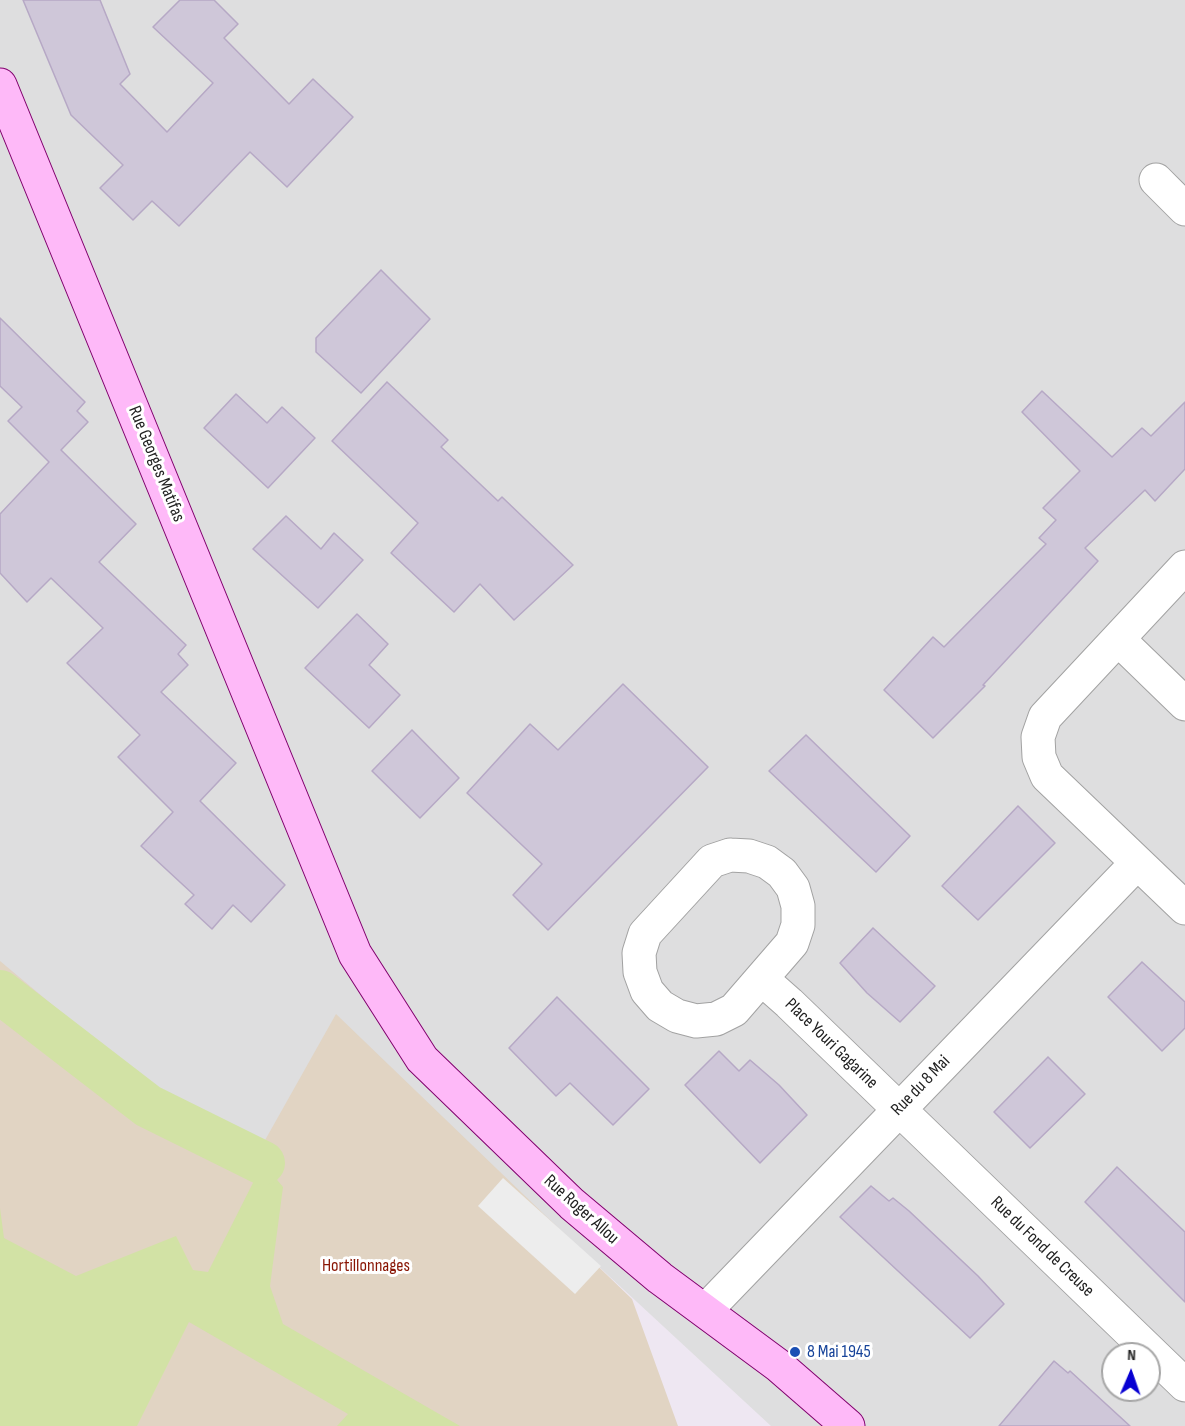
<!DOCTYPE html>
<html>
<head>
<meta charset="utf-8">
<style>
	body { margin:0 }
	#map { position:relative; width:1185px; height:1426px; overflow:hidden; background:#eee7f2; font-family:"Sofia Sans Condensed",sans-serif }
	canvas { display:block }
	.north { position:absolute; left:1101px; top:1342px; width:60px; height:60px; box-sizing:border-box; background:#fff; border:2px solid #a6a6a6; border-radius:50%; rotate:2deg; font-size:16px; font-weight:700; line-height:24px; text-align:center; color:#212121 }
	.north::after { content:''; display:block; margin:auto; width:21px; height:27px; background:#0800d2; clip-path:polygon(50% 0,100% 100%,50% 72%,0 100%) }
</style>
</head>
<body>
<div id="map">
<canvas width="1185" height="1426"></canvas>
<div class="north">N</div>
</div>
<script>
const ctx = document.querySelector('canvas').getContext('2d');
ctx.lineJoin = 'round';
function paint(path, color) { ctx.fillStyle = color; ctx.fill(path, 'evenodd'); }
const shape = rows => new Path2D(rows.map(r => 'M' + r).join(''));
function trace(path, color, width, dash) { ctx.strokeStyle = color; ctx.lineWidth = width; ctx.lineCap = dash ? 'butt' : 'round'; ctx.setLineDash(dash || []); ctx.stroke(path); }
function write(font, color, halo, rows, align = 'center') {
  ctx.font = font + ' "Sofia Sans Condensed",sans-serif'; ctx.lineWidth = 6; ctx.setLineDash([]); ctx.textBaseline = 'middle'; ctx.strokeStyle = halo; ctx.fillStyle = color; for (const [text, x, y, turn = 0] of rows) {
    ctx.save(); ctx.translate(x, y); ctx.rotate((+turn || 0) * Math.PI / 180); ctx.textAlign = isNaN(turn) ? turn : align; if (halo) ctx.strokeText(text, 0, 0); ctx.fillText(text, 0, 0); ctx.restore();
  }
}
paint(shape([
	[0,0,1185,0,1185,1426,771,1426,503,1178,281,1165,0,999],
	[1113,1354,1149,1354,1149,1390,1113,1390]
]), '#dededf');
paint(shape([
	[0,961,148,1085,264,1142,336,1014,632,1299,678,1426,0,1426]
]), '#e1d4c3');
paint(shape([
	[503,1178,601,1266,575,1294,478,1206]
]), '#ededed');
paint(shape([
	[263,1163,283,1187,270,1286,283,1324,460,1426,337,1426,348,1414,189,1322,137,1426,0,1426,0,1208,4,1238,76,1276,176,1236,193,1270,208,1272]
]), '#d2e2a5');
trace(shape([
	[0,992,148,1106,263,1163]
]), '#d2e2a5', 44);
const building = shape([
	[23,0,100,0,130,74,120,84,167,132,213,83,153,27,180,0,214,0,238,24,224,38,289,104,313,79,353,117,287,187,250,152,179,226,152,201,133,220,100,188,123,165,71,115,23,0],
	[381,270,430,319,361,393,316,352,316,338,381,270],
	[0,318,85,402,77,411,88,422,61,450,136,524,99,562,186,645,178,654,188,665,161,692,236,763,200,801,285,885,251,922,233,905,212,929,185,904,194,895,141,846,173,812,118,757,140,735,67,663,103,628,51,578,27,602,0,573,0,514,49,462,8,421,22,407,0,386,0,318],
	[387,382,448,440,441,447,498,501,502,497,573,565,514,620,480,584,454,612,391,553,418,523,332,441,387,382],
	[1042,391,1112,457,1142,428,1151,436,1185,402,1185,469,1155,501,1145,490,1085,548,1098,561,983,685,985,686,933,738,884,690,933,637,944,647,1046,544,1039,538,1056,520,1043,508,1080,471,1022,412,1042,391],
	[236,394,267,423,282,407,315,438,268,488,204,428,236,394],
	[286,516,321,549,334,533,363,560,318,608,253,549,286,516],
	[357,614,388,644,369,665,400,695,369,728,305,668,357,614],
	[623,684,708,767,548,930,513,895,542,864,467,793,530,724,558,750,623,684],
	[412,730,459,778,420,818,372,771,412,730],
	[806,735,910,836,876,872,769,771,806,735],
	[1018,806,1055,843,978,920,942,886,1018,806],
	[873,928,935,986,900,1022,867,993,840,963,873,928],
	[1142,962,1185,1002,1185,1028,1162,1051,1108,997,1142,962],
	[557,997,649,1089,613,1125,570,1083,556,1096,509,1048,557,997],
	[719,1051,739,1071,750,1060,779,1085,807,1115,760,1163,685,1085,719,1051],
	[1048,1057,1085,1094,1030,1148,994,1112,1048,1057],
	[1117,1167,1185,1232,1185,1302,1085,1202,1117,1167],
	[871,1186,889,1201,893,1198,909,1211,978,1276,1004,1304,970,1338,840,1217,871,1186],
	[1054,1361,1068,1373,1070,1371,1130,1426,999,1426,1054,1361]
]);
paint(building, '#cfc7d9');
trace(building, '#b6a8c5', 1.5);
const street = shape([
	[1156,180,1185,209],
	[1185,567,1045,717,1038,737,1039,757,1047,776,1185,908],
	[1118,639,1185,704],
	[730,855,749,856,767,862,782,873,793,888,798,906,798,925,792,943,734,1010,716,1019,696,1021,677,1016,660,1006,647,991,640,972,639,953,645,934,712,861,730,855],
	[763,980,789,1003,1185,1385],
	[706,1310,1137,863]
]);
const secondary = shape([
	[0,85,355,954,422,1059,572,1204,660,1278,779,1366,848,1426]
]);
trace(street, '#a2a2a2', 35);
trace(secondary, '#80006d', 35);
trace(street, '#fff', 33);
trace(secondary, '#feb9f8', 33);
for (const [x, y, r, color] of [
	[795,1352,6,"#1a4fb4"]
]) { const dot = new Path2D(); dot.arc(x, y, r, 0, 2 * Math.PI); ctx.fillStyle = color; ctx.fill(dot); trace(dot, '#fff', 2); }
write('18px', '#212121', '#fff', [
	["Rue Georges Matifas",156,464,68],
	["Place Youri Gagarine",831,1044,44],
	["Rue du 8 Mai",921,1086,-46],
	["Rue Roger Allou",581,1210,42],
	["Rue du Fond de Creuse",1042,1247,44]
]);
write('18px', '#891504', '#fff', [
	["Hortillonnages",366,1266]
]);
write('18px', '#164399', '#fff', [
	["8 Mai 1945",807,1352]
], 'left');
</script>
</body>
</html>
